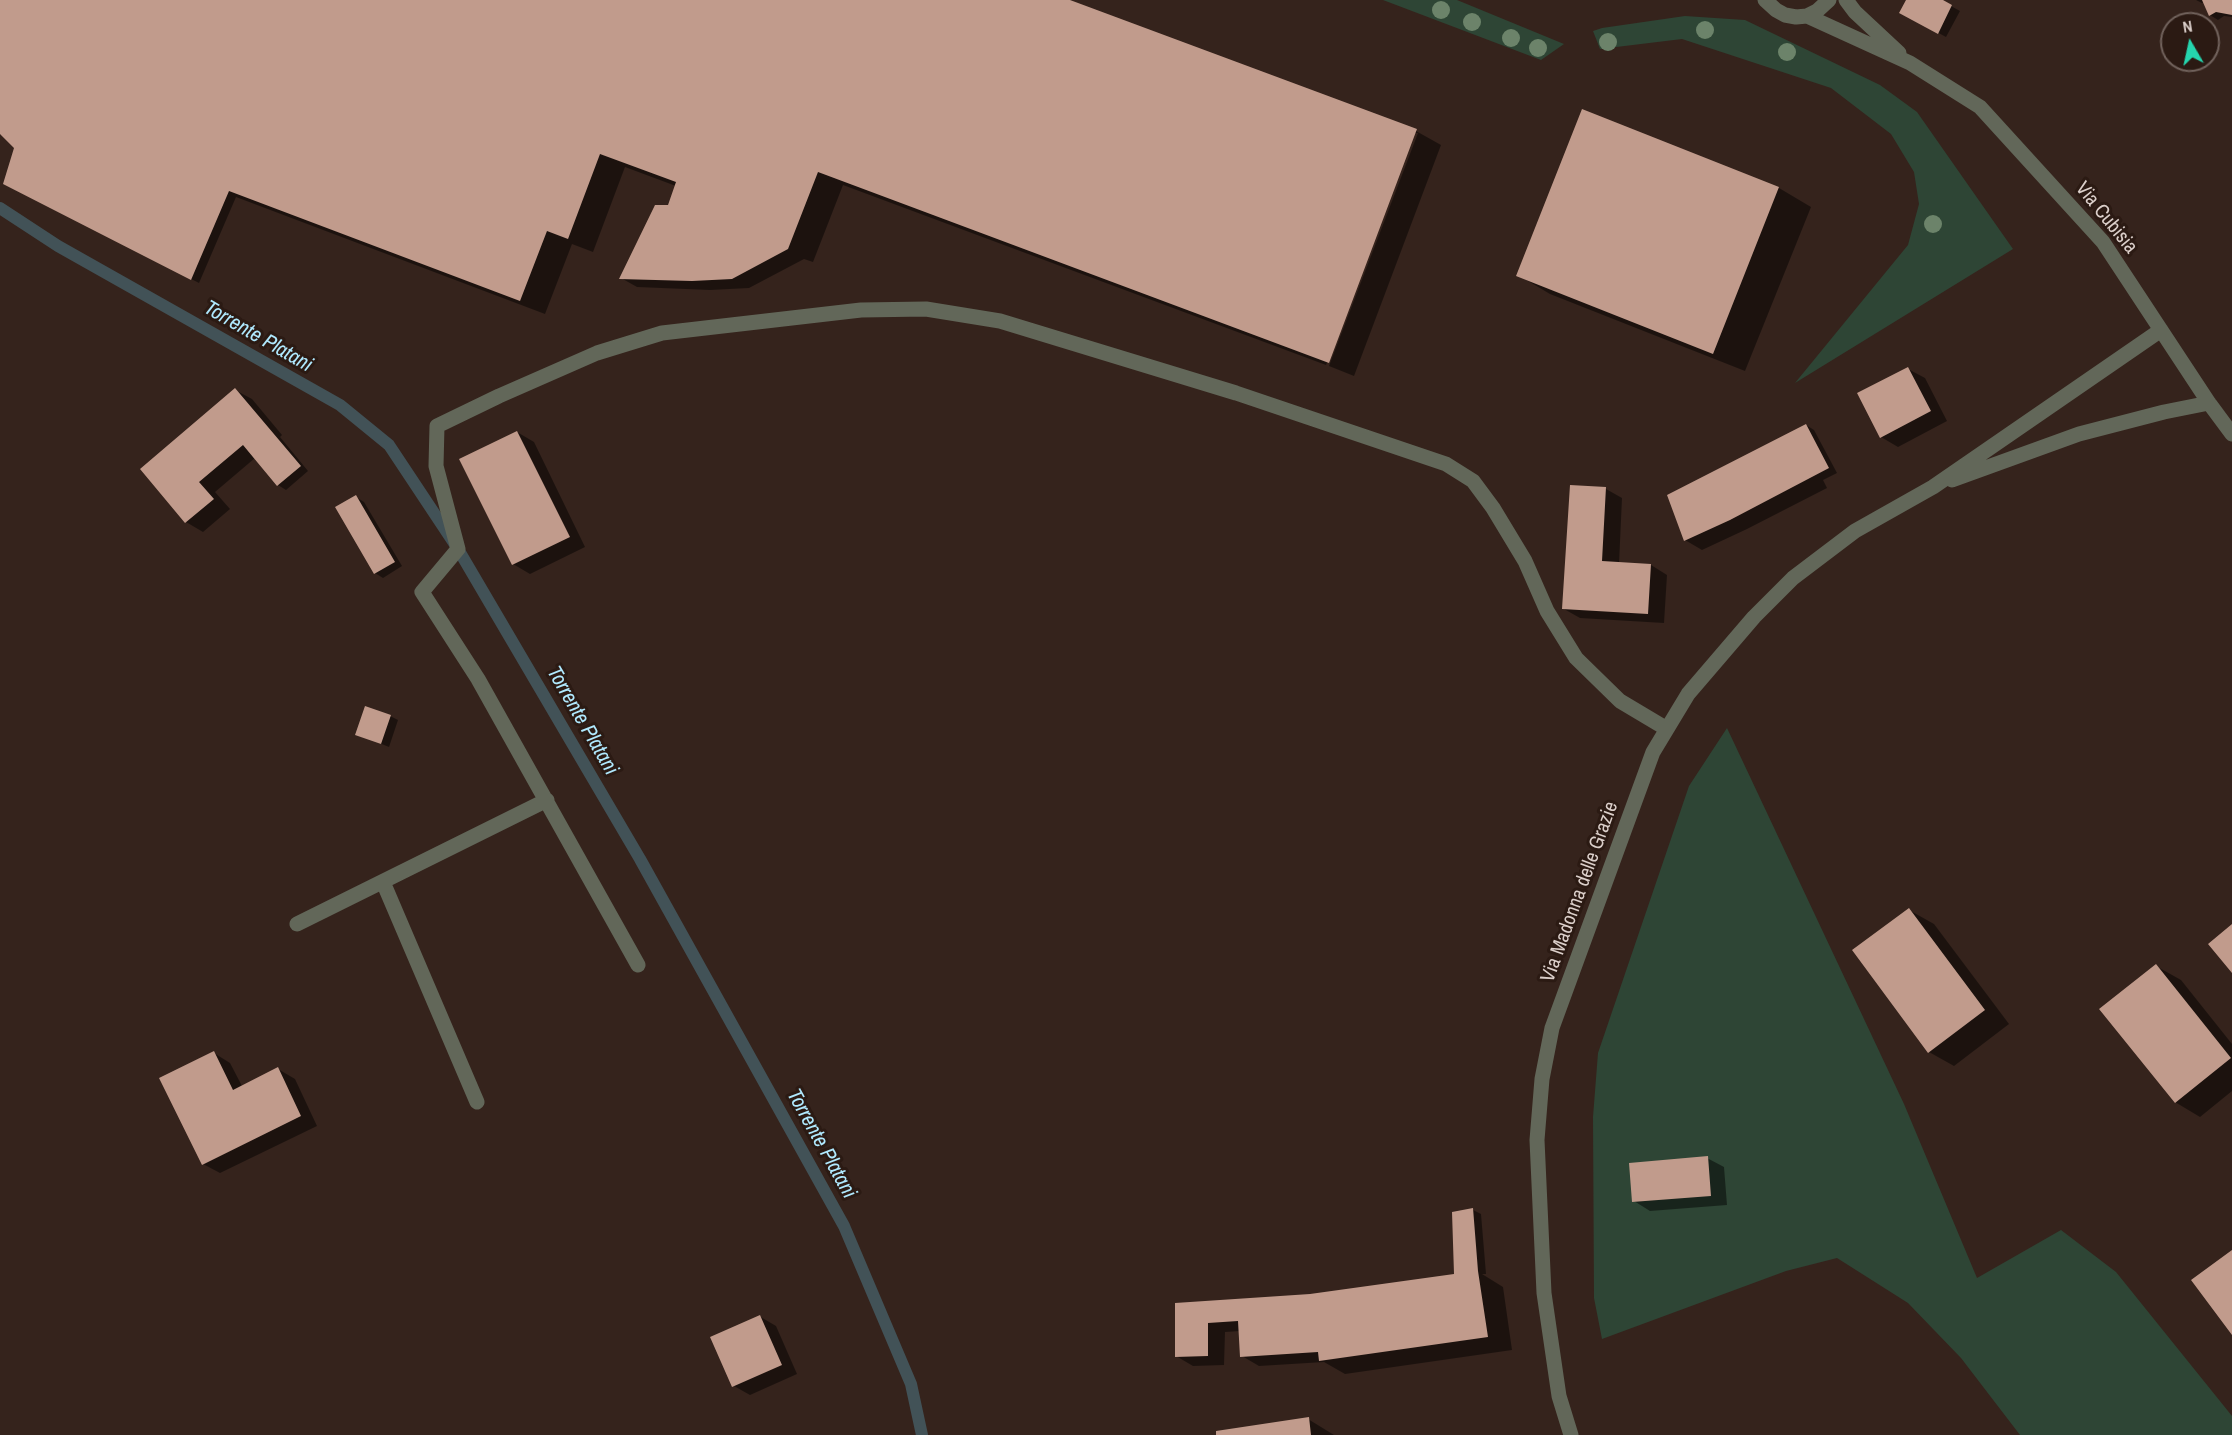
<!DOCTYPE html>
<html>
<head>
<meta charset="utf-8">
<style>
	body { margin:0 }
	#map { position:relative; width:2232px; height:1435px; overflow:hidden; background:#35231c; font-family:"Archivo Narrow",sans-serif }
	canvas { display:block }
	.north { position:absolute; left:2160px; top:12px; width:60px; height:60px; box-sizing:border-box; background:#2b1a13; border:2px solid #71625c; border-radius:50%; rotate:351deg; font-size:16px; font-weight:700; line-height:24px; text-align:center; color:#dbcfca }
	.north::after { content:''; display:block; margin:auto; width:21px; height:27px; background:#25d5ae; clip-path:polygon(50% 0,100% 100%,50% 72%,0 100%) }
</style>
</head>
<body>
<div id="map">
<canvas width="2232" height="1435"></canvas>
<div class="north">N</div>
</div>
<script>
const ctx = document.querySelector('canvas').getContext('2d');
ctx.lineJoin = 'round';
function paint(path, color) { ctx.fillStyle = color; ctx.fill(path, 'evenodd'); }
const shape = rows => new Path2D(rows.map(r => 'M' + r).join(''));
function trace(path, color, width, dash) { ctx.strokeStyle = color; ctx.lineWidth = width; ctx.lineCap = dash ? 'butt' : 'round'; ctx.setLineDash(dash || []); ctx.stroke(path); }
function write(font, color, halo, rows, align = 'center') {
  ctx.font = font + ' "Archivo Narrow",sans-serif'; ctx.lineWidth = 6; ctx.setLineDash([]); ctx.textBaseline = 'middle'; ctx.strokeStyle = halo; ctx.fillStyle = color; for (const [text, x, y, turn = 0] of rows) {
    ctx.save(); ctx.translate(x, y); ctx.rotate((+turn || 0) * Math.PI / 180); ctx.textAlign = isNaN(turn) ? turn : align; if (halo) ctx.strokeText(text, 0, 0); ctx.fillText(text, 0, 0); ctx.restore();
  }
}
paint(shape([
	[1383,0,1457,0,1564,44,1541,60],
	[1685,16,1745,20,1880,85,1917,112,2013,249,1795,383,1908,245,1919,204,1914,172,1891,134,1831,88,1682,39,1600,49,1593,31,1602,28],
	[1727,728,1904,1104,1977,1278,2061,1230,2116,1272,2232,1416,2232,1435,2020,1435,1961,1358,1908,1303,1837,1258,1786,1271,1602,1339,1594,1298,1593,1117,1598,1053,1689,786]
]), '#2e4535');
paint(shape([
	[0,0,1066,0,1416,131,1441,145,1354,376,1329,366,1418,133,1414,133,1326,365,843,185,813,262,804,259,749,288,710,290,637,287,621,278,669,206,676,186,625,167,593,252,572,244,545,314,236,197,199,283,13,188,16,147,0,132],
	[1907,0,1940,0,1960,11,1946,37,1909,17],
	[2196,0,2232,0,2232,17,2224,16,2218,20,2210,15,2204,2,2202,3],
	[1779,188,1811,207,1745,371,1550,294,1518,275],
	[1908,369,1925,378,1947,421,1898,447,1881,437],
	[235,390,252,399,282,435,280,437,308,471,286,490,278,485,255,458,215,492,230,509,203,532,186,522,142,469],
	[1806,425,1814,430,1837,473,1823,480,1827,488,1747,529,1702,550,1685,540],
	[517,432,534,442,585,547,530,574,513,564],
	[1606,489,1622,498,1619,564,1651,565,1667,575,1664,623,1580,618,1564,609],
	[356,497,364,502,402,566,383,578,375,573],
	[390,716,398,720,389,747,357,734],
	[1909,910,1934,924,2009,1024,1954,1066,1929,1052],
	[2156,966,2181,980,2232,1044,2232,1091,2200,1117,2175,1102],
	[214,1053,230,1063,242,1086,278,1069,295,1079,317,1126,220,1173,203,1164],
	[1707,1158,1724,1167,1727,1205,1650,1211,1634,1201],
	[1473,1210,1481,1214,1486,1274,1482,1274,1503,1287,1512,1350,1345,1374,1324,1362,1259,1366,1242,1356,1240,1331,1225,1332,1224,1365,1193,1366,1176,1356,1176,1304,1310,1295,1459,1275],
	[759,1316,776,1326,797,1374,750,1395,734,1386],
	[1308,1419,1334,1435,1218,1435]
]), '#0007');
trace(shape([
	[0,208,58,246,340,405,389,445,458,549,640,859,844,1226,911,1384,922,1435]
]), '#425257', 12);
paint(shape([
	[0,0,1070,0,1417,129,1329,363,818,172,788,249,732,279,692,281,619,279,655,205,668,205,676,182,600,154,568,239,547,231,520,301,229,191,191,280,3,184,14,148,0,134],
	[1906,0,1943,0,1952,5,1938,34,1899,13],
	[2202,0,2232,0,2232,15,2216,12,2209,16],
	[1582,109,1779,187,1713,354,1516,276],
	[1908,367,1931,411,1880,438,1857,393],
	[235,388,301,466,277,486,243,445,199,482,214,499,185,523,140,469],
	[1806,424,1829,468,1730,520,1684,541,1667,495],
	[517,431,570,537,512,565,459,459],
	[1570,485,1606,487,1602,561,1651,564,1648,614,1562,609],
	[356,495,395,562,374,574,335,507],
	[365,706,391,715,381,744,355,735],
	[1909,908,1985,1010,1928,1053,1852,950],
	[2232,924,2232,973,2208,944],
	[2156,964,2231,1058,2175,1103,2099,1009],
	[214,1051,233,1090,278,1067,301,1116,202,1165,159,1078],
	[1708,1156,1711,1196,1632,1202,1629,1163],
	[1473,1208,1478,1271,1488,1337,1319,1361,1318,1352,1240,1357,1238,1321,1208,1323,1208,1356,1175,1357,1175,1303,1310,1294,1454,1274,1452,1212],
	[2232,1250,2232,1335,2191,1280],
	[760,1315,782,1365,732,1387,710,1337],
	[1309,1417,1311,1435,1216,1435,1216,1431]
]), '#c19b8c');
trace(shape([
	[1765,0,1776,10,1785,15,1796,17,1807,16,1817,11,1829,0],
	[1846,0,1855,12,1899,53],
	[1807,16,1910,63,1980,107,2103,242,2209,403,2232,434],
	[1952,480,2079,434,2164,412,2209,403],
	[383,882,477,1102],
	[297,924,547,800],
	[638,965,478,679,422,592,458,549,436,466,437,426,499,396,597,353,662,333,861,310,926,309,1000,321,1236,393,1446,464,1473,481,1493,508,1525,561,1547,611,1576,658,1620,701,1667,729],
	[1571,1435,1559,1396,1544,1293,1537,1140,1542,1079,1552,1028,1653,752,1688,694,1754,617,1793,578,1855,531,1933,487,2161,330]
]), '#626759', 15);
ctx.fillStyle = '#6c836a';
for (const [x, y] of [
	[1441,10],
	[1472,22],
	[1705,30],
	[1511,38],
	[1608,42],
	[1538,48],
	[1787,52],
	[1933,224]
]) { ctx.beginPath(); ctx.arc(x, y, 9, 0, 2 * Math.PI); ctx.fill(); }
write('20px', '#dbcfca', '#2b1a13', [
	["Via Cubisia",2106,218,51],
	["Via Madonna delle Grazie",1580,892,-70]
]);
write('italic 21px', '#b0e9fe', '#2b1a13', [
	["Torrente Platani",258,337,30],
	["Torrente Platani",582,721,60],
	["Torrente Platani",821,1144,61]
]);
</script>
</body>
</html>
